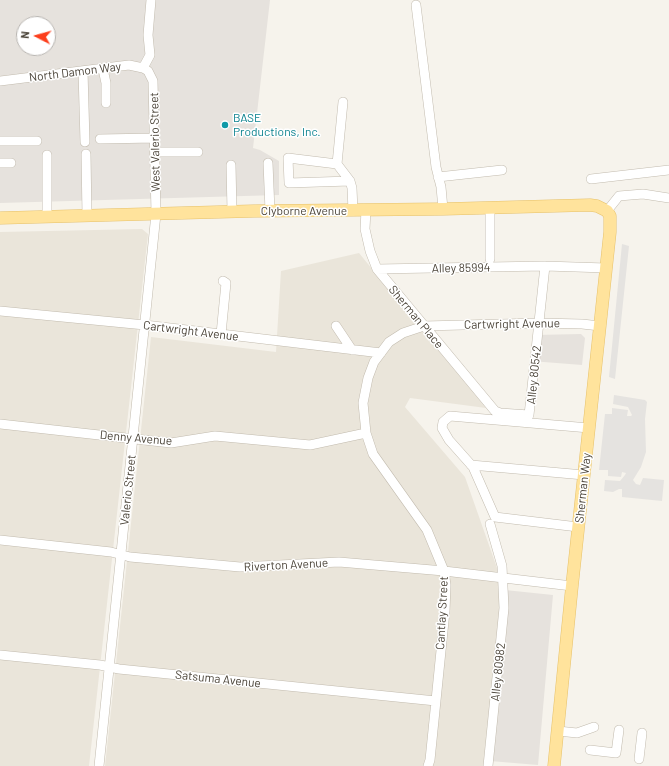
<!DOCTYPE html>
<html>
<head>
<meta charset="utf-8">
<style>
	body { margin:0 }
	#map { position:relative; width:669px; height:766px; overflow:hidden; background:#f6f3ec; font-family:Barlow,sans-serif }
	canvas { display:block }
	.north { position:absolute; left:16px; top:16px; width:40px; height:40px; box-sizing:border-box; background:#fff; border:1px solid #b7b4b0; border-radius:50%; rotate:276deg; font-size:11px; font-weight:700; line-height:16px; text-align:center; color:#4b4439 }
	.north::after { content:''; display:block; margin:auto; width:14px; height:18px; background:#fc3f1d; clip-path:polygon(50% 0,100% 100%,50% 72%,0 100%) }
</style>
</head>
<body>
<div id="map">
<canvas width="669" height="766"></canvas>
<div class="north">N</div>
</div>
<script>
const ctx = document.querySelector('canvas').getContext('2d');
ctx.lineJoin = 'round';
function paint(path, color) { ctx.fillStyle = color; ctx.fill(path, 'evenodd'); }
const shape = rows => new Path2D(rows.map(r => 'M' + r).join(''));
function trace(path, color, width, dash) { ctx.strokeStyle = color; ctx.lineWidth = width; ctx.lineCap = dash ? 'butt' : 'round'; ctx.setLineDash(dash || []); ctx.stroke(path); }
function write(font, color, halo, rows, align = 'center') {
  ctx.font = font + ' Barlow,sans-serif'; ctx.lineWidth = 3; ctx.setLineDash([]); ctx.textBaseline = 'middle'; ctx.strokeStyle = halo; ctx.fillStyle = color; for (const [text, x, y, turn = 0] of rows) {
    ctx.save(); ctx.translate(x, y); ctx.rotate((+turn || 0) * Math.PI / 180); ctx.textAlign = isNaN(turn) ? turn : align; if (halo) ctx.strokeText(text, 0, 0); ctx.fillText(text, 0, 0); ctx.restore();
  }
}
paint(shape([
	[142,229,148,234,89,766,0,766,0,232],
	[359,253,486,408,410,398,405,407,465,477,497,568,500,590,501,607,485,766,105,766,151,337,276,352,281,271]
]), '#eae5da');
paint(shape([
	[0,0,270,0,253,148,260,150,279,161,279,195,0,203],
	[24,24,48,24,48,48,24,48],
	[581,334,585,338,582,365,531,361,535,335],
	[505,590,553,595,538,765,490,761]
]), '#e6e2dd');
paint(shape([
	[622,244,629,246,615,379,609,377],
	[614,395,645,400,647,402,645,419,646,452,641,467,633,480,636,484,640,485,643,478,664,480,662,501,622,497,622,489,619,489,613,492,604,491,605,480,620,481,625,475,626,473,622,472,621,477,608,476,608,470,599,470,605,414,612,414,612,408,628,410,627,416,631,416,632,415,628,407,613,404]
]), '#e5e3e0');
const minor = shape([
	[416,5,436,167,441,187,443,209],
	[143,68,150,55,148,35,151,0],
	[103,69,106,83,106,103],
	[83,71,85,142],
	[0,81,129,65,143,68,148,71,153,81,156,214,99,766],
	[343,102,337,164,288,158,289,183,350,181,352,188,353,211],
	[100,139,155,138],
	[0,141,37,141],
	[155,152,198,152],
	[86,154,87,216],
	[47,155,47,217],
	[0,163,11,163],
	[268,163,270,211],
	[337,164,350,181],
	[231,165,232,212],
	[438,177,502,170],
	[591,179,669,170],
	[490,208,490,259],
	[366,210,365,229,370,251,377,269,495,411,500,413,529,415,545,266],
	[607,211,619,196,643,194,669,198],
	[377,269,545,266,606,268],
	[0,311,145,325,381,353],
	[336,326,352,350],
	[221,334,226,283,223,281],
	[0,424,171,443,215,436,310,445,366,433],
	[471,465,584,475],
	[578,527,495,517,473,467,449,440,442,428,443,422,450,416,589,428],
	[0,540,111,552,130,557,240,567,339,562,444,571,572,586],
	[0,655,100,665,119,669,436,701],
	[558,731,577,733,594,727],
	[590,750,616,753,619,730],
	[639,759,642,733],
	[428,766,430,760,445,611,446,585,444,571,427,530,373,454,366,433,363,403,368,378,374,362,389,342,403,333,424,326,540,323,582,324,600,326],
	[488,766,504,608,502,566,490,524]
]);
const major = shape([
	[0,218,254,211,443,209,590,205,597,206,607,211,610,216,610,232,572,586,554,766]
]);
trace(minor, '#c2bbae', 10);
trace(major, '#e6c16a', 13);
trace(minor, '#fff', 9);
trace(major, '#ffe39c', 12);
for (const [x, y, r, color] of [
	[225,125,4,"#0f9aa8"]
]) { const dot = new Path2D(); dot.arc(x, y, r, 0, 2 * Math.PI); ctx.fillStyle = color; ctx.fill(dot); trace(dot, '#fff', 1.5); }
write('12px', '#4b4439', '#fff', [
	["North Damon Way",75,72,-7],
	["West Valerio Street",155,142,-91],
	["Clyborne Avenue",304,211],
	["Alley 85994",461,268,-1],
	["Sherman Place",416,317,50],
	["Cartwright Avenue",512,324,-1],
	["Cartwright Avenue",191,331,7],
	["Alley 80542",534,375,-84],
	["Denny Avenue",136,438,5],
	["Sherman Way",583,488,-84],
	["Valerio Street",128,490,-84],
	["Riverton Avenue",286,565,-3],
	["Cantlay Street",442,613,-87],
	["Alley 80982",498,672,-84],
	["Satsuma Avenue",218,679,6]
]);
write('12px', '#0d838f', '#fff', [
	["BASE",233,118],
	["Productions, Inc.",233,132]
], 'left');
</script>
</body>
</html>
